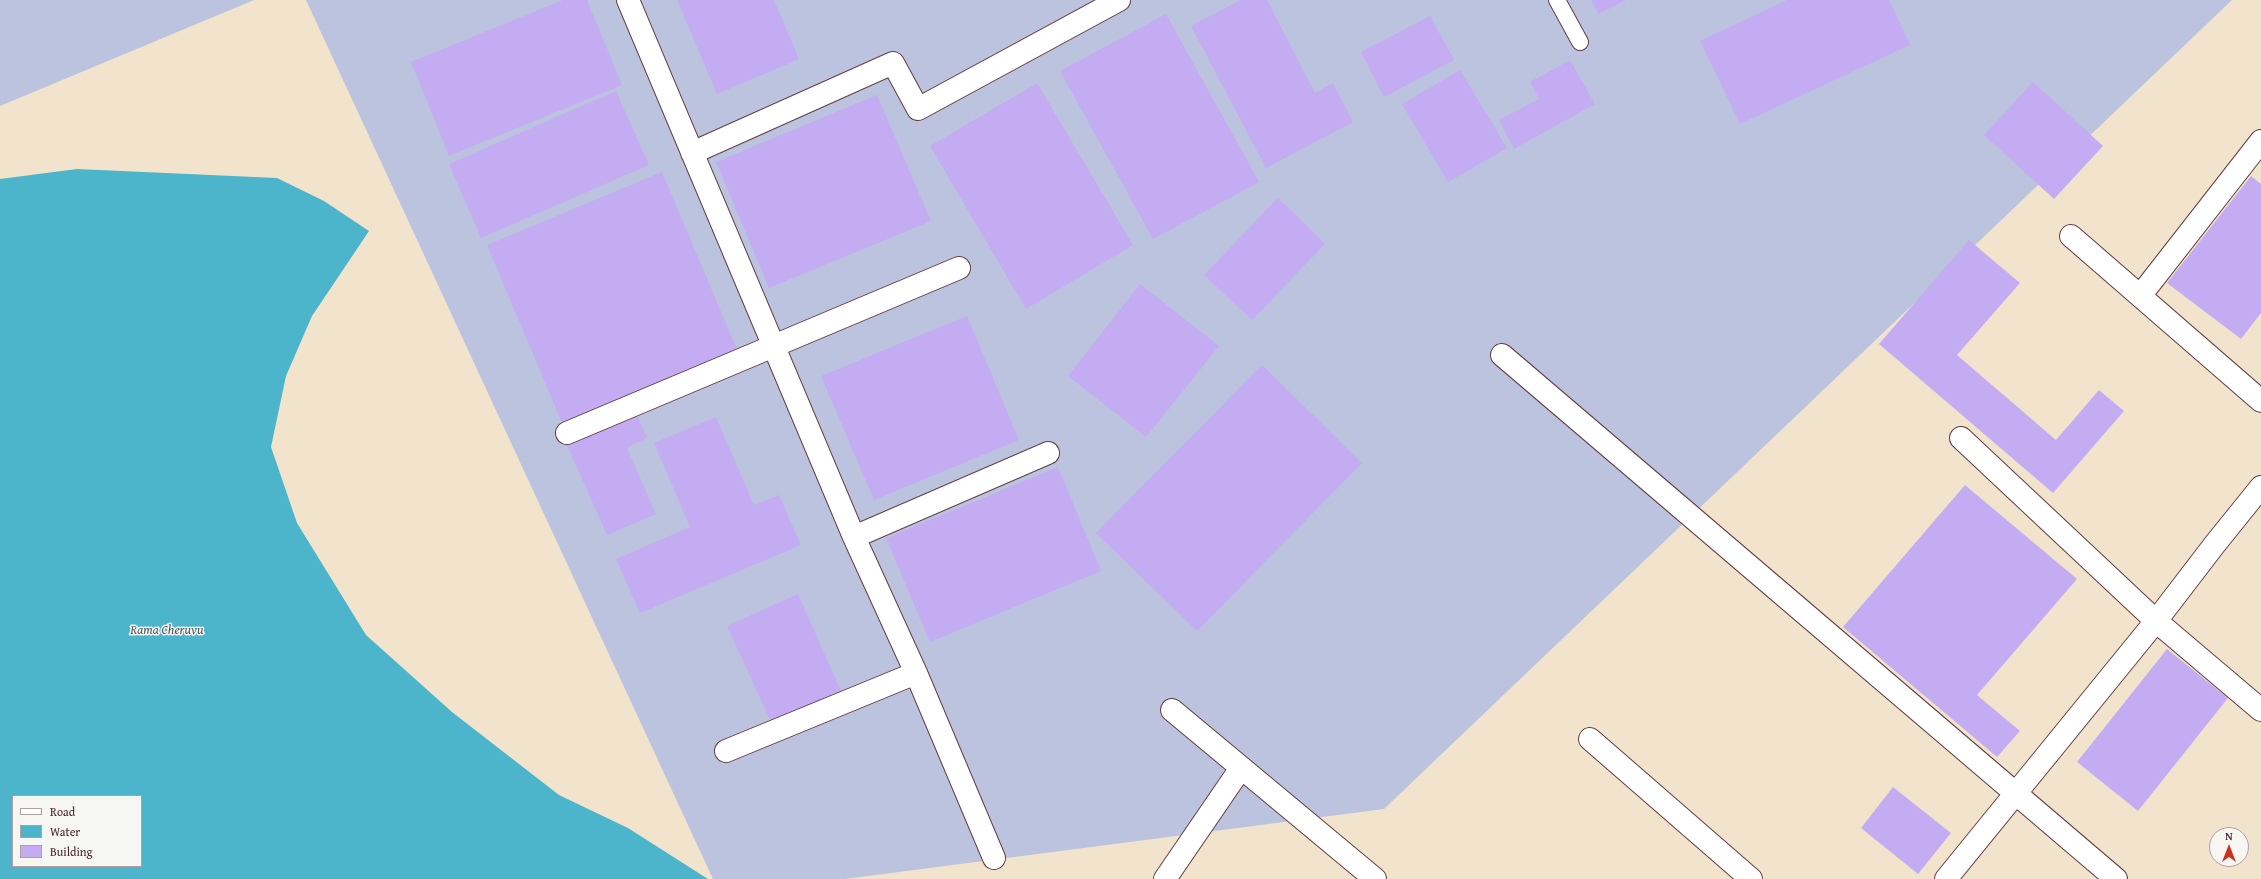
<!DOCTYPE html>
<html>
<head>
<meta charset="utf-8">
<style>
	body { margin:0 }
	#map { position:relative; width:2261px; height:879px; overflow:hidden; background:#f2e4cc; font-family:"Gentium Book Plus",serif }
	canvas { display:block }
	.legend { position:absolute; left:12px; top:795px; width:130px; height:72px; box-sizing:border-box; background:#f6f6f2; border:1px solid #b1a0a2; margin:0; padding:5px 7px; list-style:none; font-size:12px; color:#4a1f2b }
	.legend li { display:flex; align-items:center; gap:8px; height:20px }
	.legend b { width:20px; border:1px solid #b1a0a2 }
	.north { position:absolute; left:2209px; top:827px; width:40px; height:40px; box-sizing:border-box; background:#f6f6f2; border:1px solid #b1a0a2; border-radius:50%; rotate:0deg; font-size:11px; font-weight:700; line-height:16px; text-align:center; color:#4a1f2b }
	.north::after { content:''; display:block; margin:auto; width:14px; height:18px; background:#c8321e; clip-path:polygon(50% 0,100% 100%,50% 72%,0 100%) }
</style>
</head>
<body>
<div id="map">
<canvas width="2261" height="879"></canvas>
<ul class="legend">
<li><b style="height:5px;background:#fff"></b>Road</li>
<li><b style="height:11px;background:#4db5cb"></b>Water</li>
<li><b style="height:11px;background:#c4acf3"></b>Building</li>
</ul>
<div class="north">N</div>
</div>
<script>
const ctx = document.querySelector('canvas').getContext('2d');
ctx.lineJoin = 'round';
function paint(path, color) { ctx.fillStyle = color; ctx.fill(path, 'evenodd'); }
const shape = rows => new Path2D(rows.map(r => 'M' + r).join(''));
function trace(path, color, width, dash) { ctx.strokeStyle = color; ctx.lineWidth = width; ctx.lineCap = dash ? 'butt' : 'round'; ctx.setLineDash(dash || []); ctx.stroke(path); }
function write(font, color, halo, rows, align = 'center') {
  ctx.font = font + ' "Gentium Book Plus",serif'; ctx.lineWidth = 3; ctx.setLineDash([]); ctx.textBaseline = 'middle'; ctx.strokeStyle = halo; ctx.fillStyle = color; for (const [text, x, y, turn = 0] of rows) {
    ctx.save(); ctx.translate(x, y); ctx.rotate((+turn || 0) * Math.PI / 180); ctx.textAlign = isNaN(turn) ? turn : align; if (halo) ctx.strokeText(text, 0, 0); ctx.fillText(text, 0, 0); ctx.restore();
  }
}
paint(shape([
	[0,0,254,0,0,106],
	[306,0,2232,0,1384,809,845,879,713,879]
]), '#bbc3de');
paint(shape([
	[77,169,277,178,324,201,369,231,312,316,286,376,271,447,297,523,366,635,452,712,559,795,628,828,708,879,0,879,0,179],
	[13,796,141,796,141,866,13,866]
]), '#4db5cb');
paint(shape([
	[563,0,587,0,622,85,449,156,411,62],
	[677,0,774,0,799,59,717,94],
	[1240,0,1267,0,1315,93,1333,83,1353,122,1266,168,1191,26],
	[1591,0,1626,0,1599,14],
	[1787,0,1889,0,1910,45,1740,124,1700,41],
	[1166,14,1259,182,1153,239,1060,71],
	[1430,16,1454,60,1384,97,1361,52],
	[1570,60,1595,104,1514,149,1499,120,1539,99,1530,82],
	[1460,70,1507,148,1448,182,1402,104],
	[2033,82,2103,146,2054,199,1984,135],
	[1037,83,1133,245,1026,309,930,146],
	[616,91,649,165,481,238,449,164],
	[877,95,931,221,769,288,716,162],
	[662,172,738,352,563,425,487,245],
	[2251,176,2261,184,2261,313,2241,339,2167,283],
	[1278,198,1325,244,1252,320,1204,275],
	[1969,240,2020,283,1957,355,2056,440,2099,390,2124,411,2053,493,1879,344],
	[1140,284,1219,346,1146,437,1068,376],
	[967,316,1019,440,874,500,821,376],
	[1262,365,1362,463,1197,631,1096,533],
	[635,411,647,438,627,448,656,514,607,535,565,441],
	[716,417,754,505,779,495,801,545,640,613,616,559,690,527,654,443],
	[1058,467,1101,571,930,642,886,538],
	[1965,485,2077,579,1977,695,2020,731,1997,757,1843,627],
	[798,594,841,691,771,722,727,626],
	[2167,649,2228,698,2138,811,2077,762],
	[1893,787,1951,833,1918,874,1861,828]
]), '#c4acf3');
const service = shape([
	[1557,0,1580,42]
]);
const minor = shape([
	[628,0,854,537,916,673,994,858],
	[692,153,893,63,918,109,1119,0],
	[2071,236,2261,401],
	[2140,296,2261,141],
	[1502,355,2116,879],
	[567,433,959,268],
	[1961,438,2156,621,2261,710],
	[854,537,1048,453],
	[1172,710,1375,879],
	[1590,739,1751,879],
	[726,751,916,673],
	[1165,879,1241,768],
	[1946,879,2156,621,2215,544,2261,487]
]);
trace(service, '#633d43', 18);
trace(minor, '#633d43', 24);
trace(service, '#fff', 16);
trace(minor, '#fff', 22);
write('italic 13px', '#4b5463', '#f6f6f2', [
	["Rama Cheruvu",167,631]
]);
</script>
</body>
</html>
